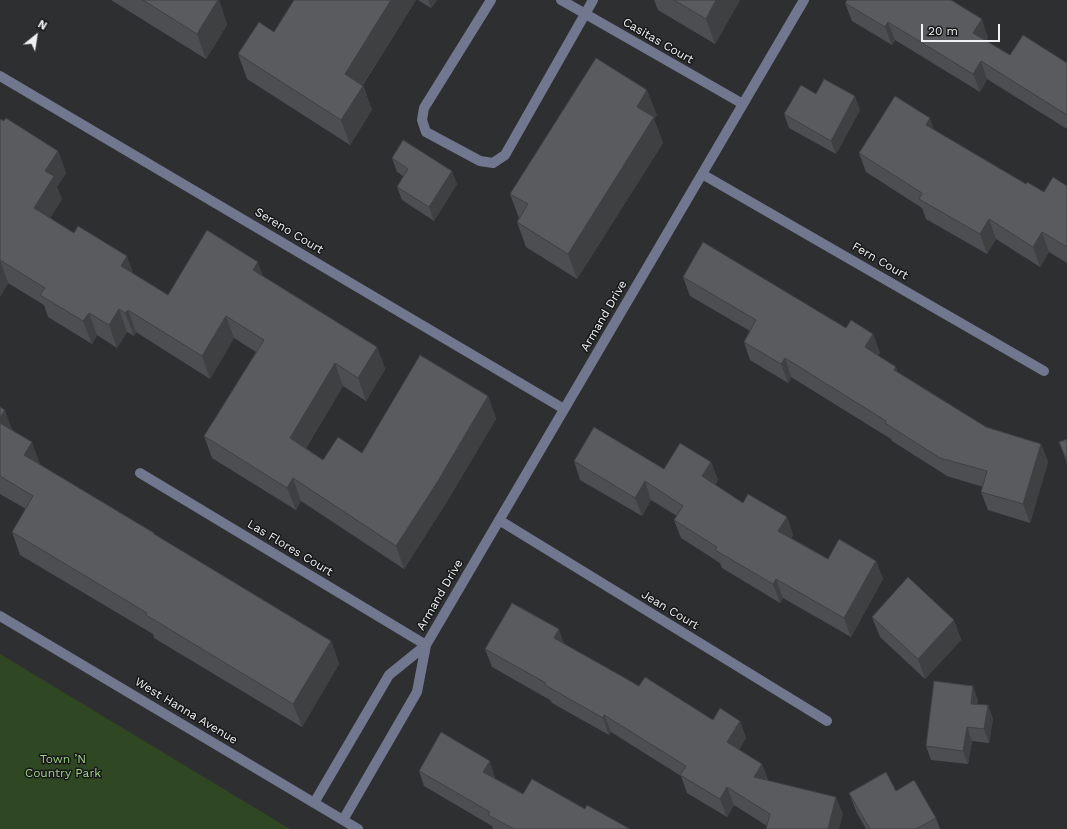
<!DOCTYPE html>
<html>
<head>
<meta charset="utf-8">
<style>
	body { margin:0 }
	#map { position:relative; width:1067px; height:829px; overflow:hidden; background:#2e2f31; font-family:"Work Sans",sans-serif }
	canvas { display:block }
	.north { position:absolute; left:16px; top:16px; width:40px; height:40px; -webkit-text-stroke:3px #161718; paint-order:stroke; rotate:30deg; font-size:11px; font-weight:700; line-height:16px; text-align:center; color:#f0f1f2 }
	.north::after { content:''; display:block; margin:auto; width:14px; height:18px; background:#f0f1f2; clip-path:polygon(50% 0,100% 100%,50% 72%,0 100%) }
	.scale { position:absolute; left:921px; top:24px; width:79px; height:18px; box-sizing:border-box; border:2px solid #f0f1f2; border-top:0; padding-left:5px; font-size:12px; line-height:14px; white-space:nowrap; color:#f0f1f2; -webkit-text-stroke:3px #161718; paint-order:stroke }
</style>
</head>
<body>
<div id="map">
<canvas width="1067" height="829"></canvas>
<div class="north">N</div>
<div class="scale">20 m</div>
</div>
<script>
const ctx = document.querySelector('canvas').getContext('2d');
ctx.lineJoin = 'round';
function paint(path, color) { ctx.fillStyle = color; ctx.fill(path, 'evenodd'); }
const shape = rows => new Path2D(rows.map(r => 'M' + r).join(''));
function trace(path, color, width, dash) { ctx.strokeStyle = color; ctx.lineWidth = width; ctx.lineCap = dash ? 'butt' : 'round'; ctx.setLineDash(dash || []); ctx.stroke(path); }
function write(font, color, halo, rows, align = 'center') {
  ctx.font = font + ' "Work Sans",sans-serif'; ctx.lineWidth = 3; ctx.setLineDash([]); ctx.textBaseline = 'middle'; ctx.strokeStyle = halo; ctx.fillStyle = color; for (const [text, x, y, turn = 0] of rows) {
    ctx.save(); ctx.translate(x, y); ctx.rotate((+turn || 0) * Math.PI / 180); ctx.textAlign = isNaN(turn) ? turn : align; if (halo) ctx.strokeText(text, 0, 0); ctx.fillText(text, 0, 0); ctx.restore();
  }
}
paint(shape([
	[0,654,290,829,0,829]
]), '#2f4723');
trace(shape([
	[491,0,424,108,422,120,426,132,480,161,493,163,505,155,593,0],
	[561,0,743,104],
	[0,76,564,409],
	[702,174,1044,371],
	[140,473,426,645],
	[499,520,827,721],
	[0,616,358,829],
	[314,803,389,675,426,645],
	[343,820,417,692,426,645,804,0]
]), '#70778f', 10);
paint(shape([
	[111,0,219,0,227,25,206,59],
	[294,0,416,0,363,85,372,110,350,145,247,79,238,54,274,32],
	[418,0,437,0,431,8],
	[654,0,740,0,715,44,658,10],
	[845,3,988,37,986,41,1010,55,1067,63,1067,129,987,79,980,92,895,40,892,45,852,21],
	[816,94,860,110,836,154,789,128,784,114],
	[657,115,654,119,663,143,577,279,526,247,517,222,519,218,510,194],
	[0,119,58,151,66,173,57,187,62,199,50,218,134,274,168,295,263,276,377,347,385,369,366,401,343,386,306,448,323,460,362,453,488,396,496,419,446,503,404,569,301,501,296,510,212,458,204,436,256,352,234,338,210,379,136,332,134,336,127,332,117,348,97,335,92,344,48,317,44,305,8,283,0,297],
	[934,130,1026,184,1044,192,1067,186,1067,263,1049,252,1040,267,996,239,987,254,926,219,922,208,866,172,859,153],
	[392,158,457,184,434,221,402,200,397,187,403,176,397,172],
	[683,277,846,328,873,334,880,353,878,355,898,372,986,427,1041,444,1048,462,1030,523,988,510,981,492,983,487,947,476,892,441,891,439,791,377,788,383,750,360,744,342,750,331,690,296],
	[0,407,12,430,40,464,40,465,331,641,339,664,302,727,154,638,153,634,20,555,12,532,26,509,0,494],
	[1067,439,1067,464,1059,442],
	[574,461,664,469,711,462,718,480,715,485,743,503,787,517,793,535,791,539,828,559,876,561,883,579,851,637,783,598,780,603,722,568,720,563,681,538,674,520,677,516,651,500,642,516,580,480],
	[872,617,954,620,961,640,925,679,880,637],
	[564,644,639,686,713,720,740,721,746,738,739,750,762,764,768,780,843,814,767,826,734,805,727,817,687,793,681,776,611,732,609,735,552,703,550,700,492,667,485,649],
	[978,700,977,704,988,705,993,719,989,743,972,741,968,764,931,760,926,746],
	[419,771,495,777,494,778,523,794,585,809,630,829,493,829,492,826,424,786],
	[896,791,936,818,940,829,866,829,857,813,849,793]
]), '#4d4e51');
paint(shape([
	[205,0,219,0,227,25,206,59,197,34],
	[391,0,416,0,354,98,345,74],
	[428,0,437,0,431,8],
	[716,0,740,0,715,44,706,19],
	[982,19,988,37,979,51,973,33],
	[888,22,895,40,892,45,885,27],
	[981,61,987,79,980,92,973,74],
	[363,86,372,110,350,145,341,120],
	[647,90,657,115,654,119,663,143,577,279,568,254,637,107],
	[855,96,860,110,836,154,831,141],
	[930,118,937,138,926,125],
	[58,151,66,173,57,187,62,199,42,230,34,208,45,171],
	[452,171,457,184,434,221,429,207],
	[989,219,996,239,987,254,980,234],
	[1042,232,1049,252,1040,267,1033,247],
	[127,256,135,278,121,266],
	[0,260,8,283,0,297],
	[258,262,266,285,253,270],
	[119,309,127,332,117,348,109,325],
	[128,310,136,332,134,336,125,313],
	[89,313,97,335,92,344,83,321],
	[226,316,234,338,210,379,202,356],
	[873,334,880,353,872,365,865,347],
	[377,347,385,369,366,401,358,378],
	[785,358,791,377,788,383,781,364],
	[335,363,343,386,298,460,290,438],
	[896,367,903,385,894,370],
	[488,396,496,419,446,503,404,569,396,546],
	[5,410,13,432,0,429,0,417],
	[32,442,40,464,32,478,24,455],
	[1041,444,1048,462,1030,523,1023,504],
	[711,462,718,480,708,495,702,476],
	[293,478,301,501,296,510,287,488],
	[645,481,651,500,642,516,635,498],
	[787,517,793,535,785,550,778,531],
	[876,561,883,579,851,637,844,618],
	[776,579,783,598,780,603,773,584],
	[954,620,961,640,925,679,918,659],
	[559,629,565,647,554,638],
	[331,641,339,664,302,727,293,704],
	[973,686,978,700,976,717,971,704],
	[988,705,993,719,989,743,984,729],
	[604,715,611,732,609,735,603,718],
	[740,721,746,738,733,760,727,742],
	[967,727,972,741,968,764,963,751],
	[490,761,495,777,489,788,483,772],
	[762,764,768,781,754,777],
	[727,787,734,805,727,817,720,799],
	[836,797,843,814,839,829,828,829]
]), '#3f4042');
const building = shape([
	[143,0,218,0,197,34,143,0],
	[294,0,391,0,345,74,363,86,341,120,238,54,259,22,274,32,294,0],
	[674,0,716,0,706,19,674,0],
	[847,0,951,0,982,19,973,33,1010,55,1023,35,1067,63,1067,115,981,61,973,74,888,22,885,27,845,3,847,0],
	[596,58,647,90,637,107,654,117,568,254,517,222,528,204,510,194,596,58],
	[824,79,855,96,831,141,784,114,801,85,816,94,824,79],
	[895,96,930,118,926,125,1026,184,1027,182,1044,192,1053,177,1067,186,1067,247,1042,232,1033,247,989,219,980,234,919,199,922,193,859,153,895,96],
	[6,118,58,151,45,171,54,176,34,208,74,233,78,226,127,256,121,266,168,295,207,230,258,262,253,270,377,347,358,378,335,363,290,438,323,460,338,437,362,453,420,355,488,396,438,481,396,546,293,478,287,488,204,436,264,340,226,316,202,356,128,310,125,313,119,309,109,325,89,313,83,321,40,295,45,288,0,260,0,261,0,119,4,121,6,118],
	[403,140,452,171,429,207,397,187,408,169,392,158,403,140],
	[703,242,846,328,851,320,873,334,865,347,896,367,894,370,986,427,1041,444,1023,504,981,492,987,471,940,458,885,423,886,421,785,358,781,364,744,342,756,320,683,277,703,242],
	[0,407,5,410,0,417,0,407],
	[0,423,32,442,24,455,154,533,154,534,331,641,293,704,146,615,147,613,12,532,33,496,0,476,0,423],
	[594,427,664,469,680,443,711,462,702,476,743,503,748,494,787,517,778,531,828,559,839,539,876,561,844,618,776,579,773,584,715,550,717,547,674,520,683,506,645,481,635,498,574,461,594,427],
	[1067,439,1067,461,1059,442,1067,439],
	[908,577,954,620,918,659,872,617,908,577],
	[512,603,559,629,554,638,639,686,645,677,713,720,720,708,740,721,727,742,762,764,754,777,836,797,828,829,766,829,770,814,727,787,720,799,680,775,686,766,604,715,603,718,545,685,546,683,485,649,512,603],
	[934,681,973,686,971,704,988,705,984,729,967,727,963,751,926,746,934,681],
	[441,732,490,761,483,772,523,794,532,779,585,809,587,805,630,829,514,829,488,815,490,812,419,771,441,732],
	[886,772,896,791,914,780,936,818,916,829,870,829,849,793,886,772]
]);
paint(building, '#5a5b5e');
trace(building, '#3f4042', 1);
write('12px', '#f0f1f2', '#161718', [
	["Casitas Court",658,41,30],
	["Sereno Court",289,231,31],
	["Fern Court",880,261,30],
	["Armand Drive",604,316,-60],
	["Las Flores Court",290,548,31],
	["Armand Drive",440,595,-60],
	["Jean Court",670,610,31],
	["West Hanna Avenue",186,711,31]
]);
write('12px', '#a2d489', '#161718', [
	["Town ’N",63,759],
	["Country Park",63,773]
]);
</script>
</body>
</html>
